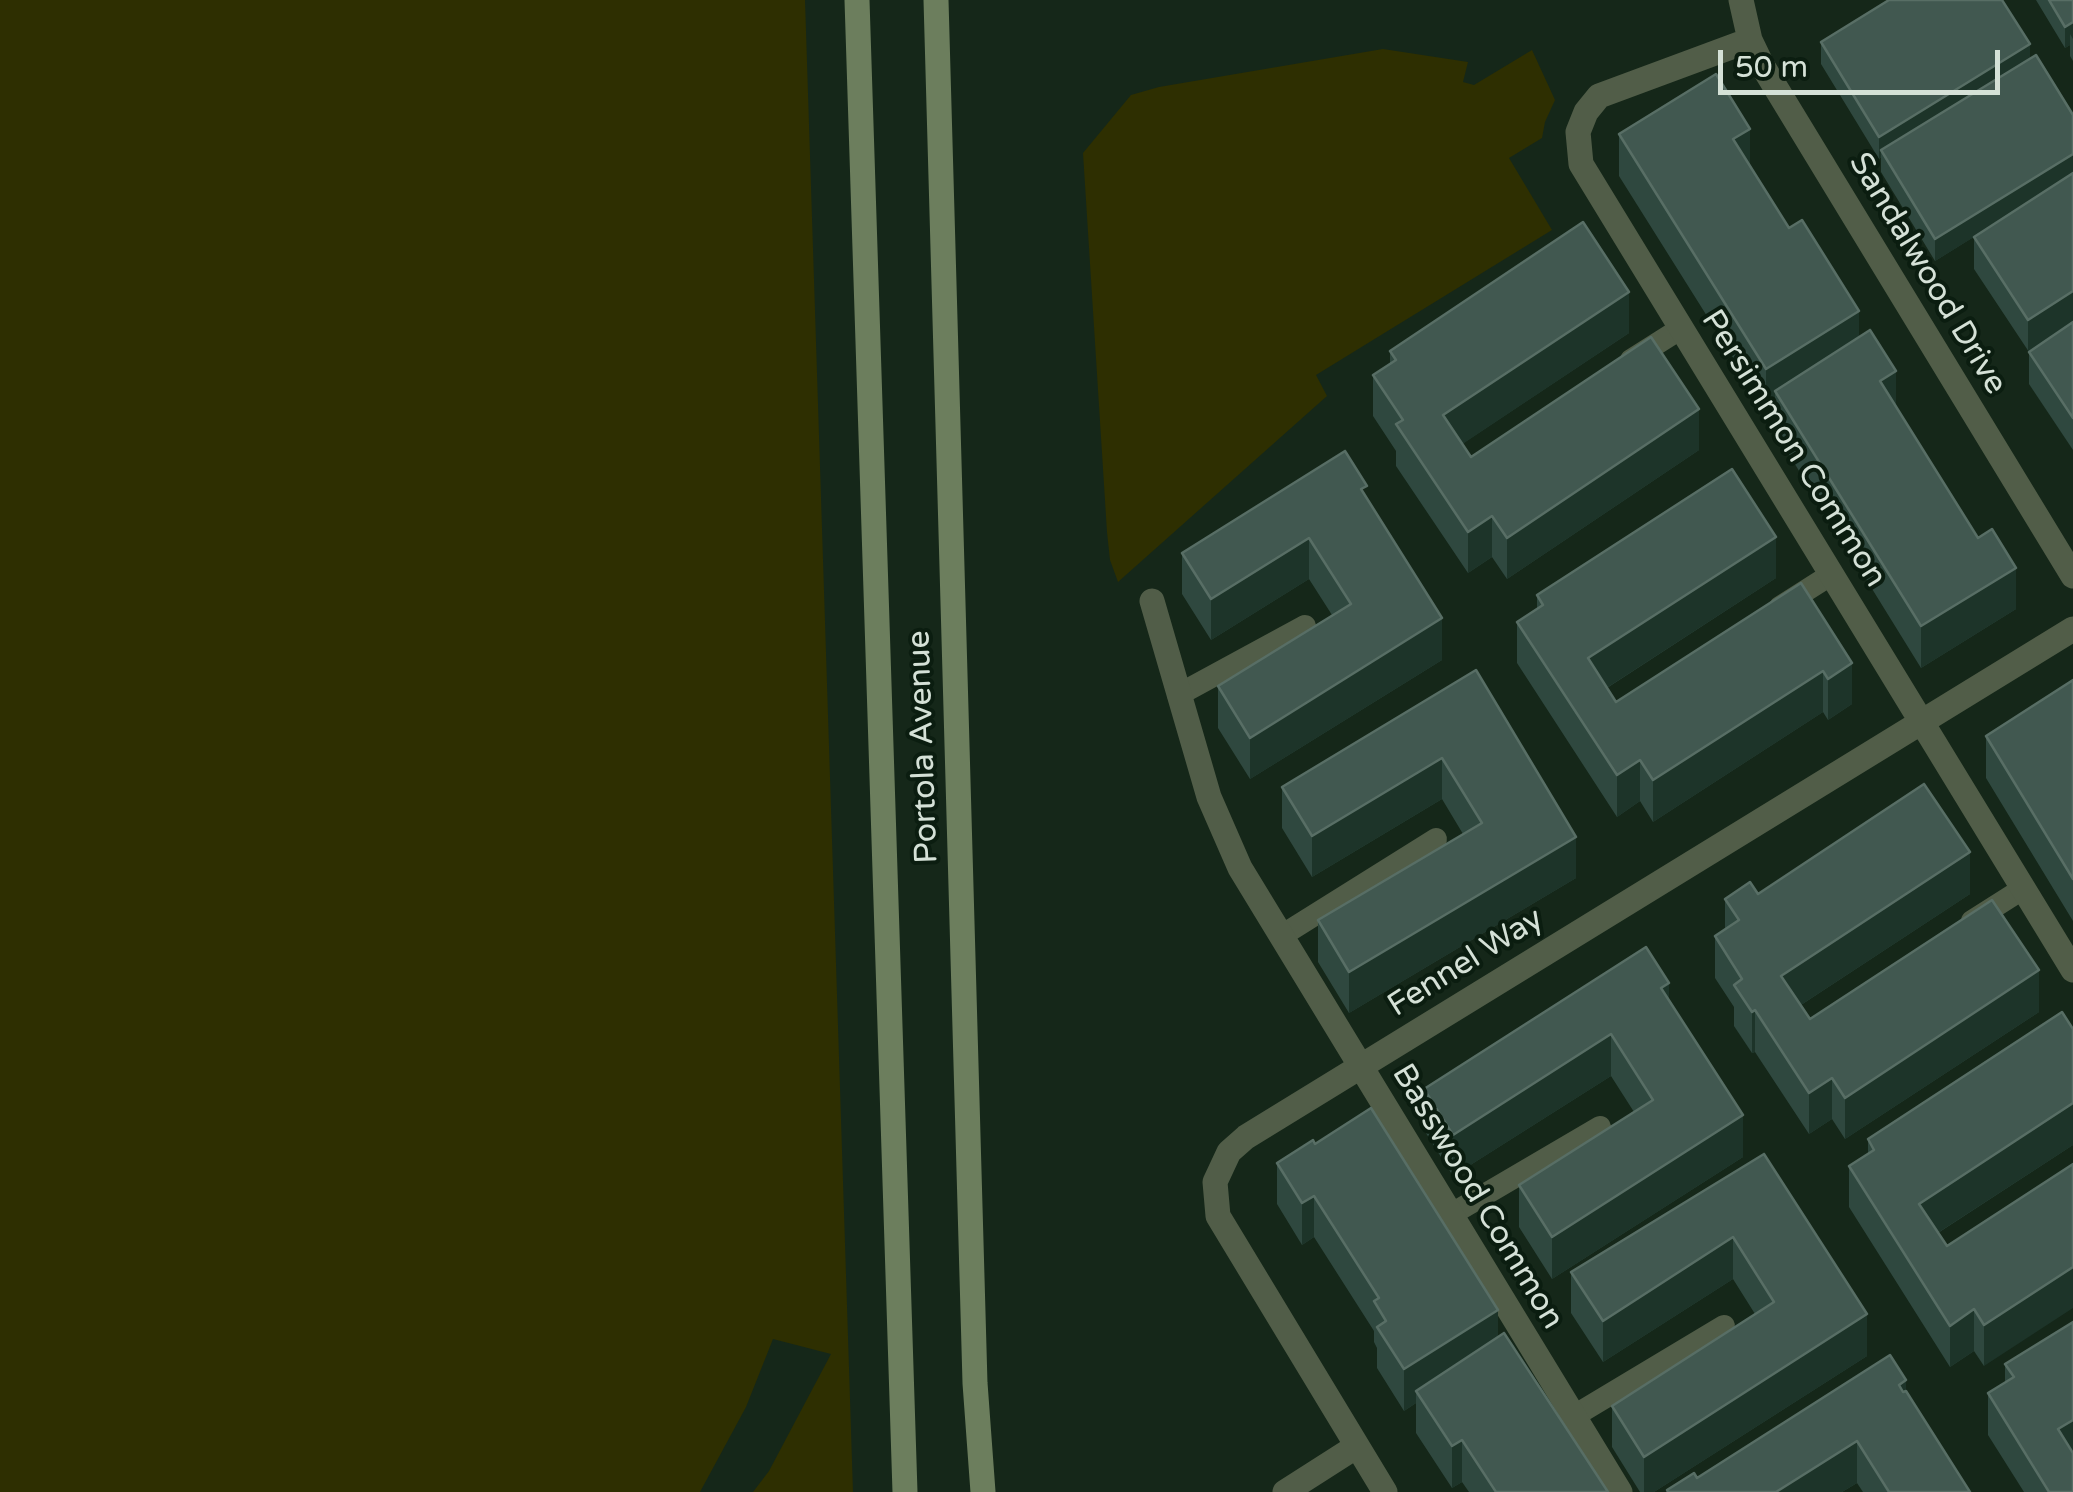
<!DOCTYPE html>
<html>
<head>
<meta charset="utf-8">
<style>
	body { margin:0 }
	#map { position:relative; width:2073px; height:1492px; overflow:hidden; background:#152719; font-family:"Varela Round",sans-serif }
	canvas { display:block }
	.scale { position:absolute; left:1718px; top:50px; width:282px; height:45px; box-sizing:border-box; border:5px solid #d5e1d7; border-top:0; padding-left:12px; font-size:30px; line-height:35px; white-space:nowrap; color:#d5e1d7; -webkit-text-stroke:8px #0b1d10; paint-order:stroke }
</style>
</head>
<body>
<div id="map">
<canvas width="2073" height="1492"></canvas>
<div class="scale">50 m</div>
</div>
<script>
const ctx = document.querySelector('canvas').getContext('2d');
ctx.lineJoin = 'round';
function paint(path, color) { ctx.fillStyle = color; ctx.fill(path, 'evenodd'); }
const shape = rows => new Path2D(rows.map(r => 'M' + r).join(''));
function trace(path, color, width, dash) { ctx.strokeStyle = color; ctx.lineWidth = width; ctx.lineCap = dash ? 'butt' : 'round'; ctx.setLineDash(dash || []); ctx.stroke(path); }
function write(font, color, halo, rows, align = 'center') {
  ctx.font = font + ' "Varela Round",sans-serif'; ctx.lineWidth = 8; ctx.setLineDash([]); ctx.textBaseline = 'middle'; ctx.strokeStyle = halo; ctx.fillStyle = color; for (const [text, x, y, turn = 0] of rows) {
    ctx.save(); ctx.translate(x, y); ctx.rotate((+turn || 0) * Math.PI / 180); ctx.textAlign = isNaN(turn) ? turn : align; if (halo) ctx.strokeText(text, 0, 0); ctx.fillText(text, 0, 0); ctx.restore();
  }
}
paint(shape([
	[0,0,805,0,853,1492,753,1492,769,1471,831,1354,773,1339,746,1407,700,1492,0,1492],
	[1383,49,1468,62,1463,82,1474,85,1532,50,1555,100,1545,122,1542,138,1509,158,1552,230,1316,375,1327,396,1118,582,1110,560,1107,532,1083,153,1131,95,1159,87]
]), '#2e2f01');
trace(shape([
	[1631,360,1680,329],
	[1780,607,1832,574],
	[1178,695,1305,626],
	[1972,921,2024,888],
	[1281,936,1436,839],
	[1450,1215,1600,1127],
	[1574,1416,1724,1326]
]), '#515d48', 22);
trace(shape([
	[1741,0,1750,40,1762,65,2073,576],
	[1750,40,1599,96,1586,112,1578,132,1581,164,2073,970],
	[1152,601,1209,797,1240,868,1620,1492],
	[1285,1492,1357,1446],
	[1385,1492,1218,1216,1215,1182,1229,1152,1246,1137,2073,629]
]), '#515d48', 25);
trace(shape([
	[857,0,905,1492],
	[936,0,975,1383,983,1492]
]), '#6c7e5d', 25);
paint(shape([
	[2036,0,2073,0,2073,61,2070,56,2070,45,2065,48],
	[1821,42,2030,59,2073,115,2073,450,2029,384,2029,352,1974,269,1974,237,1988,228,1935,261,1881,172,1881,157,1879,159,1821,64],
	[1619,134,1750,167,1859,337,1896,406,2016,609,1921,668,1775,432,1775,405,1766,410,1619,176],
	[1629,333,1462,444,1471,457,1699,450,1507,579,1492,557,1468,573,1396,466,1396,451,1373,416,1373,375,1390,364,1390,351],
	[1367,499,1442,660,1250,779,1218,728,1218,686,1332,615,1309,579,1211,640,1182,594,1182,553],
	[1776,578,1607,688,1616,702,1801,583,1852,704,1828,720,1823,712,1653,822,1640,801,1617,817,1517,663,1517,622,1537,609,1537,595],
	[1476,670,1576,878,1349,1013,1318,962,1318,920,1463,834,1442,799,1312,877,1282,828,1282,787],
	[2073,680,2073,921,1986,778,1986,736],
	[1758,894,1970,894,1801,1005,1810,1019,2039,1012,1845,1139,1832,1119,1809,1134,1755,1052,1752,1053,1734,1026,1734,1007,1715,978,1715,936,1725,930,1725,899],
	[1669,1000,1743,1157,1552,1279,1519,1227,1519,1185,1634,1112,1611,1076,1453,1176,1424,1130,1424,1089],
	[2073,1029,2073,1145,1938,1233,1947,1246,2073,1164,1984,1366,1974,1351,1950,1367,1849,1207,1849,1166,1868,1154,1868,1139],
	[1315,1144,1498,1337,1608,1492,1469,1492,1462,1482,1452,1488,1416,1433,1416,1403,1404,1411,1377,1368,1377,1348,1374,1342,1374,1331,1314,1237,1302,1245,1277,1204,1277,1163],
	[1764,1154,1867,1356,1654,1492,1640,1492,1612,1447,1612,1406,1755,1314,1733,1279,1603,1362,1571,1313,1571,1272],
	[2073,1322,2073,1492,2024,1492,1988,1435,1988,1393,2005,1382,2005,1364],
	[1906,1392,1970,1492,1863,1492,1857,1483,1842,1492,1667,1492,1667,1490,1697,1478]
]), '#2f483f');
paint(shape([
	[2073,22,2073,39,2070,34,2070,45,2065,48,2065,27],
	[2030,44,2030,66,1881,150,1881,157,1879,159,1879,137],
	[1750,129,1750,170,1733,139],
	[2073,154,2073,176,1935,261,1935,239],
	[2073,291,2073,323,2028,352,2028,320],
	[1629,292,1629,333,1443,457,1443,415],
	[1859,311,1859,352,1775,391,1775,405,1766,410,1766,369],
	[1896,371,1896,413,1880,381],
	[1699,409,1699,450,1507,579,1507,538],
	[1492,516,1492,557,1468,573,1468,532],
	[1776,537,1776,578,1588,700,1588,658],
	[1309,538,1309,579,1211,640,1211,599],
	[2016,568,2016,609,1921,668,1921,626],
	[1442,618,1442,660,1250,779,1250,738],
	[1852,663,1852,704,1828,720,1828,679],
	[1823,671,1823,712,1653,822,1653,780],
	[1442,758,1442,799,1312,877,1312,836],
	[1640,760,1640,801,1617,817,1617,775],
	[1576,837,1576,878,1349,1013,1349,972],
	[1970,852,1970,894,1781,1018,1781,976],
	[2039,970,2039,1012,1845,1139,1845,1098],
	[1669,983,1669,1024,1661,988],
	[1755,1010,1755,1052,1752,1053,1752,1012],
	[1611,1034,1611,1076,1453,1176,1453,1135],
	[1832,1078,1832,1119,1809,1134,1809,1093],
	[2073,1103,2073,1145,1919,1245,1919,1204],
	[1743,1115,1743,1157,1552,1279,1552,1237],
	[1314,1196,1314,1237,1302,1245,1302,1203],
	[1733,1237,1733,1279,1603,1362,1603,1321],
	[2073,1267,2073,1308,1984,1366,1984,1325],
	[1974,1309,1974,1351,1950,1367,1950,1326],
	[1498,1310,1498,1352,1416,1391,1416,1403,1404,1411,1404,1369],
	[1867,1314,1867,1356,1654,1492,1644,1492,1644,1457],
	[1906,1380,1906,1422,1899,1385],
	[2073,1420,2073,1461,2058,1429],
	[1462,1440,1462,1482,1452,1488,1452,1446],
	[1857,1441,1857,1483,1842,1492,1776,1492]
]), '#1d3429');
const building = shape([
	[1889,0,2002,0,2030,44,1879,137,1821,42,1889,0],
	[2049,0,2073,0,2073,22,2065,27,2049,0],
	[2036,55,2073,115,2073,154,1935,239,1881,150,2036,55],
	[1716,74,1750,129,1733,139,1789,228,1802,220,1859,311,1766,369,1619,134,1716,74],
	[2073,173,2073,291,2028,320,1974,237,2073,173],
	[1583,222,1629,292,1443,415,1471,457,1651,337,1699,409,1507,538,1492,516,1468,532,1396,424,1403,420,1373,375,1396,360,1390,351,1583,222],
	[2073,322,2073,418,2029,352,2073,322],
	[1870,330,1896,371,1880,381,1978,538,1992,529,2016,568,1921,626,1775,391,1870,330],
	[1345,451,1367,486,1361,489,1442,618,1250,738,1218,686,1351,604,1309,538,1211,599,1182,553,1345,451],
	[1732,469,1776,537,1588,658,1616,702,1801,583,1852,663,1828,679,1823,671,1653,780,1640,760,1617,775,1517,622,1543,605,1537,595,1732,469],
	[1476,670,1576,837,1349,972,1318,920,1482,823,1442,758,1312,836,1282,787,1476,670],
	[2073,680,2073,879,1986,736,2073,680],
	[1924,784,1970,852,1781,976,1810,1019,1992,900,2039,970,1845,1098,1832,1078,1809,1093,1755,1010,1752,1012,1734,985,1742,979,1715,936,1739,920,1725,899,1750,882,1758,894,1924,784],
	[1646,947,1669,983,1661,988,1743,1115,1552,1237,1519,1185,1653,1100,1611,1034,1453,1135,1424,1089,1646,947],
	[2062,1012,2073,1029,2073,1103,1919,1204,1947,1246,2073,1164,2073,1267,1984,1325,1974,1309,1950,1326,1849,1166,1874,1150,1868,1139,2062,1012],
	[1371,1108,1498,1310,1404,1369,1377,1327,1386,1321,1374,1301,1379,1298,1314,1196,1302,1203,1277,1163,1313,1140,1315,1144,1371,1108],
	[1764,1154,1867,1314,1644,1457,1612,1406,1774,1302,1733,1237,1603,1321,1571,1272,1764,1154],
	[2073,1322,2073,1420,2058,1429,2073,1453,2073,1492,2049,1492,1988,1393,2014,1377,2005,1364,2073,1322],
	[1504,1333,1608,1492,1496,1492,1462,1440,1452,1446,1416,1391,1504,1333],
	[1890,1355,1906,1380,1899,1385,1903,1392,1906,1391,1970,1492,1889,1492,1857,1441,1776,1492,1668,1492,1667,1490,1694,1473,1697,1478,1890,1355]
]);
paint(building, '#415850');
trace(building, '#586e65', 2.5);
write('32px', '#d5e1d7', '#0b1d10', [
	["Sandalwood Drive",1927,274,59],
	["Persimmon Common",1793,449,58],
	["Portola Avenue",924,747,-92],
	["Fennel Way",1466,963,-32],
	["Basswood Common",1477,1197,59]
]);
</script>
</body>
</html>
